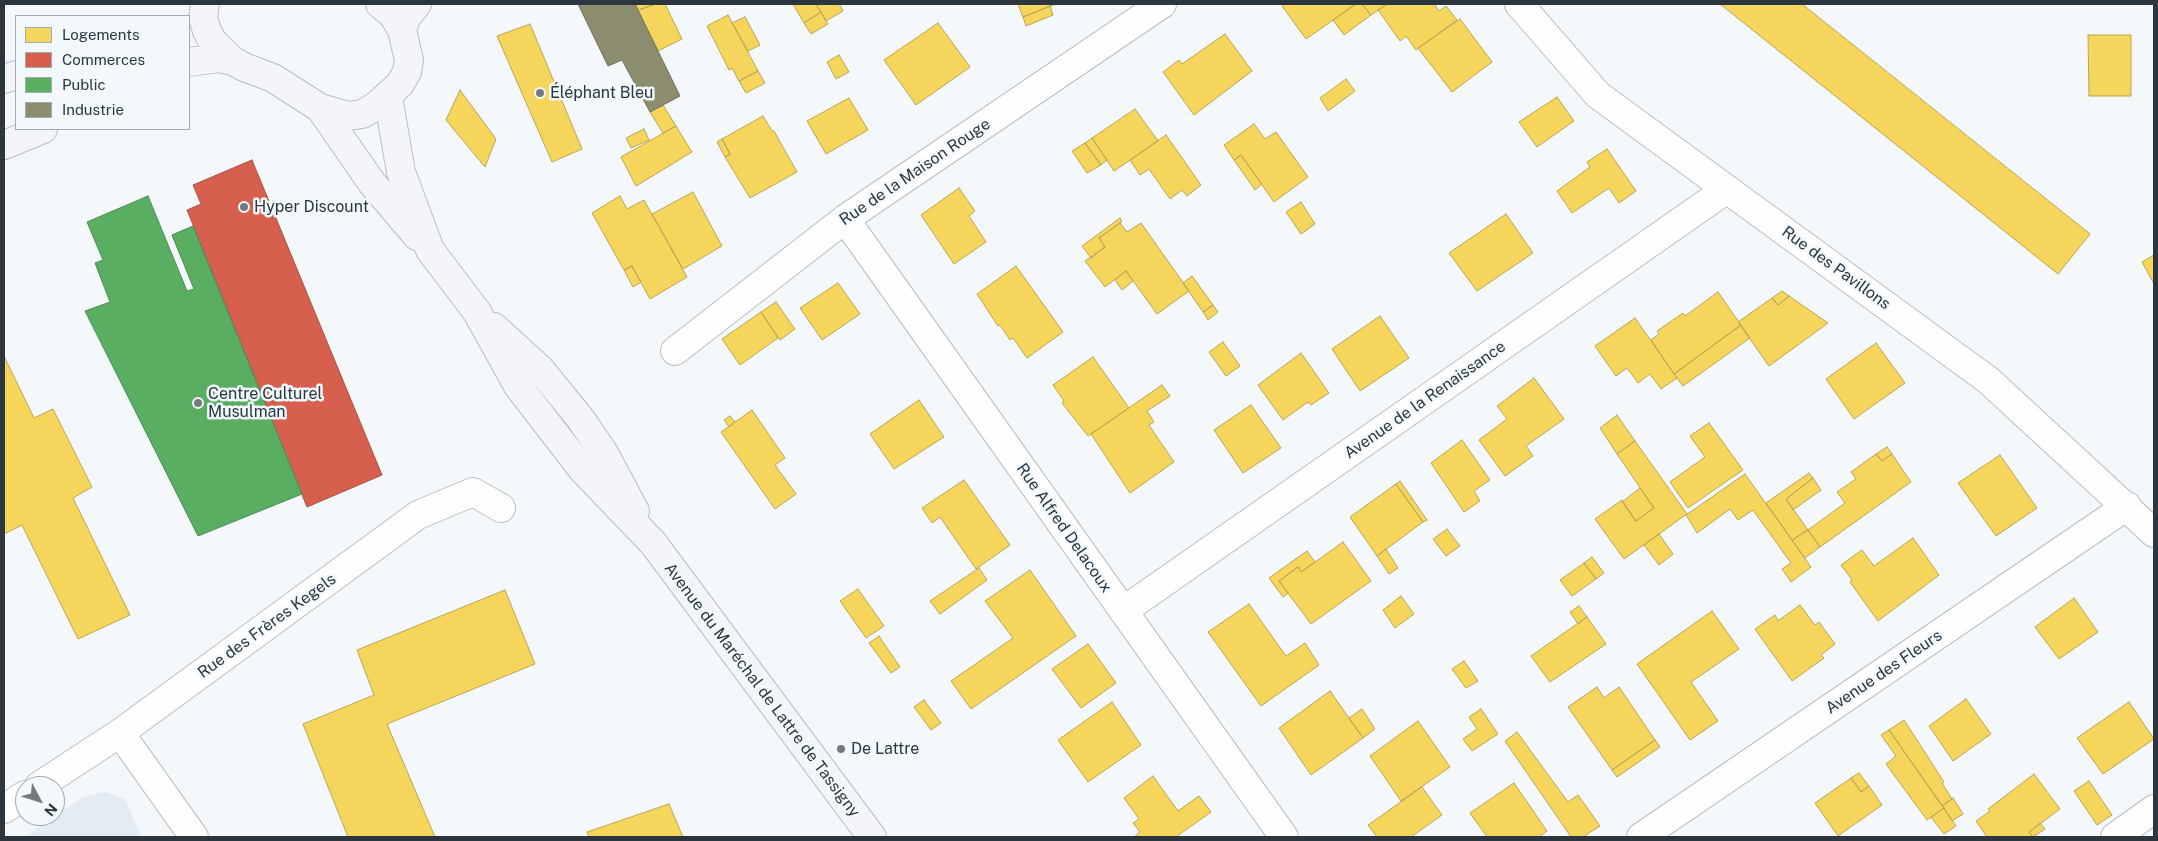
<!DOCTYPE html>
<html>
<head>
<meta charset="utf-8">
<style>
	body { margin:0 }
	#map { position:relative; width:2158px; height:841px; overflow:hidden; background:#f5f8fa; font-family:"Public Sans",sans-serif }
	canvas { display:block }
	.frame { position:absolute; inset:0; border:5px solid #2c363e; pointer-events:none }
	.legend { position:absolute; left:15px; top:15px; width:175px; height:115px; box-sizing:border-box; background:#f3f8fc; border:1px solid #a3aab0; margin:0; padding:6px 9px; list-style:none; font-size:15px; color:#2c363e }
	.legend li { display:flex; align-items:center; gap:10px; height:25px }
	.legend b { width:25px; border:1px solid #a3aab0 }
	.north { position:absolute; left:15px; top:776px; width:50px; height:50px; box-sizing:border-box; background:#f3f8fc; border:1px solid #a3aab0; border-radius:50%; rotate:130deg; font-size:14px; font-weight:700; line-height:20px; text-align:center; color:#2c363e }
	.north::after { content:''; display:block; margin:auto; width:18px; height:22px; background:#727a80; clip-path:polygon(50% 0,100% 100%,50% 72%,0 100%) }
</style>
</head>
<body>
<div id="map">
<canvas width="2158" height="841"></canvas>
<div class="frame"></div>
<ul class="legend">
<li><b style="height:14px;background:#f6d55c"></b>Logements</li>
<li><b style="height:14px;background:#d6604d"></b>Commerces</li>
<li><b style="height:14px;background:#5aae61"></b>Public</li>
<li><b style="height:14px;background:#8c8c6e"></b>Industrie</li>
</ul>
<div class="north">N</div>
</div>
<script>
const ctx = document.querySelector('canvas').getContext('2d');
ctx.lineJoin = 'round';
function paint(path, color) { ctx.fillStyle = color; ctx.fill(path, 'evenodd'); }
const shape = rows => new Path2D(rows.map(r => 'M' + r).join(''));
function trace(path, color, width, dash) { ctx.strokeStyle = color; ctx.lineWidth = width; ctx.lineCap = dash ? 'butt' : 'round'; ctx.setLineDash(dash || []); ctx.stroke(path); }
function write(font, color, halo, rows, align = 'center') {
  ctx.font = font + ' "Public Sans",sans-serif'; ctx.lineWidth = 5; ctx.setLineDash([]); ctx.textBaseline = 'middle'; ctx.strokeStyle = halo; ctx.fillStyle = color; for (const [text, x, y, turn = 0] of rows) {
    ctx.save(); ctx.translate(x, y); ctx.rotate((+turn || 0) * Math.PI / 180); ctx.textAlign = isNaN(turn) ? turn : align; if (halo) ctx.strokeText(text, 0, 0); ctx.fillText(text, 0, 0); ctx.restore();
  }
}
paint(shape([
	[105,792,125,799,141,837,25,837,83,797]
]), '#e3ecf3');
const homes = shape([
	[635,4,656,4,638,10,635,4],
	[656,4,665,4,682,39,658,51,638,10,656,4],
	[793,4,816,4,821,12,804,23,793,4],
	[816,4,839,4,843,11,826,21,816,4],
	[1018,4,1056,4,1023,17,1018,4],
	[1285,4,1356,4,1306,39,1282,6,1285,4],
	[1356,4,1362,4,1371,15,1344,35,1333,20,1356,4],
	[1362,4,1387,4,1371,15,1362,4],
	[1387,4,1434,4,1439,11,1446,6,1457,20,1416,50,1406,36,1400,41,1378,10,1387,4],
	[1720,4,1802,4,2090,234,2058,274,1720,4],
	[1050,6,1053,15,1026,26,1023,17,1050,6],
	[821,12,828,24,811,34,804,23,821,12],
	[728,15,758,71,739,81,732,68,729,70,707,26,728,15],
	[745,17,760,45,748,51,732,23,745,17],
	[1460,19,1492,62,1452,92,1418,48,1460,19],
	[938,23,970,67,916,105,884,60,938,23],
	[530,24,582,149,552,162,497,36,530,24],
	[1225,34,1252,71,1194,115,1163,72,1179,60,1182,64,1225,34],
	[2088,35,2131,35,2131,96,2089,96,2088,35],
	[839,55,849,72,836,79,827,62,839,55],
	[758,71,765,83,746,93,739,81,758,71],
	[1346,79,1355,91,1328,111,1320,98,1346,79],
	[460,90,496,139,485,167,446,120,460,90],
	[1557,97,1574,121,1537,147,1519,122,1557,97],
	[849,98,868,130,826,154,807,121,849,98],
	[663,105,676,126,663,133,650,112,663,105],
	[1135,109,1158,141,1114,171,1092,138,1135,109],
	[763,116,772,131,774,131,797,172,750,198,725,157,730,154,722,139,763,116],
	[1254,124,1265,139,1276,132,1308,177,1274,202,1241,155,1234,160,1224,145,1254,124],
	[676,126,692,152,636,186,621,157,676,126],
	[644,129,649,140,631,148,626,138,644,129],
	[1166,135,1201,185,1187,196,1182,190,1170,199,1149,169,1140,175,1130,160,1166,135],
	[1092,138,1107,160,1101,165,1085,143,1092,138],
	[722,139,730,154,725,157,717,142,722,139],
	[1085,143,1101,165,1087,173,1072,151,1085,143],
	[1607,149,1636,191,1619,203,1609,188,1572,213,1557,191,1590,167,1587,162,1607,149],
	[1241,155,1262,184,1255,190,1234,160,1241,155],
	[959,188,975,211,969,216,986,242,954,264,921,215,959,188],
	[693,192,722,246,683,269,652,214,693,192],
	[620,196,627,209,644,200,687,277,650,299,632,266,624,270,592,213,620,196],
	[1301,202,1315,224,1301,234,1286,212,1301,202],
	[1506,214,1533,253,1477,291,1449,253,1506,214],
	[1120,218,1122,221,1120,223,1099,238,1105,247,1091,258,1082,246,1120,218],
	[1120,223,1127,232,1141,223,1189,291,1157,314,1126,271,1105,287,1085,261,1105,247,1099,238,1120,223],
	[2154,255,2154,284,2142,262,2154,255],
	[632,266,641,282,633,287,624,270,632,266],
	[1016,266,1063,332,1027,358,1013,338,1010,340,1000,325,998,326,977,294,1016,266],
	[1126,271,1133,281,1122,290,1115,280,1126,271],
	[1192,276,1213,305,1203,312,1183,283,1192,276],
	[838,283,860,314,822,340,800,308,838,283],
	[1782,291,1789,296,1778,305,1772,298,1782,291],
	[1718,292,1741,325,1674,374,1651,340,1659,334,1657,331,1683,313,1685,316,1718,292],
	[1789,296,1828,323,1769,366,1738,322,1772,298,1778,305,1789,296],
	[776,302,795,329,780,340,761,312,776,302],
	[1213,305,1218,312,1208,320,1203,312,1213,305],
	[761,312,778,338,740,365,722,339,761,312],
	[1380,316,1409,358,1360,391,1332,349,1380,316],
	[1635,318,1677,378,1661,389,1650,374,1638,383,1627,368,1616,376,1595,346,1635,318],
	[1741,325,1750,338,1683,386,1674,374,1741,325],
	[1223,342,1240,366,1226,376,1209,352,1223,342],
	[1876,343,1905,383,1854,419,1826,379,1876,343],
	[1301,353,1329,393,1311,405,1308,402,1283,420,1258,385,1301,353],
	[4,356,34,418,53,409,92,487,73,498,130,615,78,639,22,525,4,534,4,356],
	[1093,357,1129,408,1088,436,1062,403,1064,401,1053,385,1093,357],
	[1534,378,1564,419,1526,446,1533,456,1505,476,1479,440,1507,419,1497,406,1534,378],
	[1162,385,1170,396,1147,411,1154,422,1149,425,1174,462,1130,493,1091,434,1162,385],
	[919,400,944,437,894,469,870,434,919,400],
	[1251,405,1281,448,1243,473,1214,430,1251,405],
	[752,410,785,458,775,465,796,494,775,509,721,432,752,410],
	[1617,415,1635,441,1617,454,1600,428,1617,415],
	[730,416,735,422,729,427,724,420,730,416],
	[1709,423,1743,470,1688,508,1670,482,1705,457,1690,436,1709,423],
	[1462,440,1490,480,1474,491,1480,501,1464,512,1431,463,1462,440],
	[1635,441,1687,514,1624,559,1595,519,1622,500,1636,521,1654,508,1617,454,1635,441],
	[1887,447,1892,454,1882,461,1876,454,1887,447],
	[1876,454,1882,461,1892,454,1911,482,1820,547,1808,530,1845,503,1837,492,1856,479,1851,472,1876,454],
	[2000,455,2037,508,1996,536,1958,483,2000,455],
	[1809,473,1813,478,1786,499,1808,530,1792,540,1766,503,1809,473],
	[1745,474,1811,567,1791,582,1782,569,1791,563,1753,510,1738,520,1730,509,1697,533,1686,515,1745,474],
	[1813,478,1821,490,1793,510,1786,499,1813,478],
	[964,480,1010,545,976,569,940,517,932,523,922,508,964,480],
	[1400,481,1427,520,1423,522,1396,484,1400,481],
	[1396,484,1423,522,1377,556,1350,517,1396,484],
	[1640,488,1654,508,1636,521,1622,502,1640,488],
	[1447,529,1460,546,1446,556,1433,539,1447,529],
	[1808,530,1820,547,1805,558,1792,540,1808,530],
	[1659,534,1673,554,1659,565,1644,545,1659,534],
	[1913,538,1939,575,1878,621,1850,582,1852,580,1841,565,1862,550,1874,566,1913,538],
	[1343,542,1371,581,1311,624,1279,581,1298,567,1301,572,1343,542],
	[1386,549,1398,568,1389,574,1377,556,1386,549],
	[1307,551,1315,562,1301,572,1298,567,1279,581,1288,593,1283,597,1269,578,1307,551],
	[1592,557,1604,573,1596,579,1584,563,1592,557],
	[1584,563,1596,579,1572,596,1560,580,1584,563],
	[979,568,987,580,940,614,930,601,979,568],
	[1030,570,1076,636,971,709,951,681,1013,638,985,601,1030,570],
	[858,589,884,626,866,638,840,601,858,589],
	[505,590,535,664,387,724,435,837,348,837,303,724,374,695,357,650,505,590],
	[1401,596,1414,614,1395,628,1383,610,1401,596],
	[2074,598,2098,632,2059,659,2035,627,2074,598],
	[1249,604,1286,656,1305,643,1319,665,1261,706,1208,632,1249,604],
	[1800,605,1815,625,1819,622,1835,644,1821,655,1824,658,1792,681,1755,629,1775,615,1778,621,1800,605],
	[1579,606,1587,617,1578,624,1570,612,1579,606],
	[1712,611,1739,649,1691,682,1718,721,1690,740,1637,664,1712,611],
	[1587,617,1606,644,1550,682,1531,656,1587,617],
	[879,636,900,667,891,673,869,643,879,636],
	[1088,644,1116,683,1081,708,1052,669,1088,644],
	[1464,661,1478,681,1466,688,1452,669,1464,661],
	[1597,687,1604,698,1619,687,1655,740,1612,770,1568,707,1597,687],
	[1330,691,1363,738,1311,775,1279,728,1330,691],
	[1966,699,1991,734,1953,761,1929,726,1966,699],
	[924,700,941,723,931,730,914,707,924,700],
	[1112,702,1141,745,1088,782,1058,740,1112,702],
	[2129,702,2154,739,2103,774,2077,738,2129,702],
	[1362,709,1375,729,1363,738,1349,718,1362,709],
	[1481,709,1498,734,1472,751,1463,739,1477,729,1469,717,1481,709],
	[1904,720,1944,782,1942,783,1952,799,1942,806,1889,730,1904,720],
	[1418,721,1450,767,1401,801,1370,756,1418,721],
	[1889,730,1944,808,1927,820,1886,764,1896,756,1881,735,1889,730],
	[1517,732,1568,802,1578,795,1600,826,1583,837,1571,837,1505,741,1517,732],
	[1655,740,1660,747,1617,777,1612,770,1655,740],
	[1859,773,1869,786,1861,792,1851,778,1859,773],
	[2034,774,2060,809,2029,832,2033,837,1987,837,1976,821,1990,811,1988,809,2034,774],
	[1153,776,1178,811,1199,796,1211,812,1176,837,1134,837,1140,832,1133,823,1139,819,1124,798,1153,776],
	[1851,778,1861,792,1869,786,1882,805,1838,836,1815,803,1851,778],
	[2089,781,2112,815,2097,825,2074,791,2089,781],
	[1514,783,1547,831,1539,837,1487,837,1470,813,1514,783],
	[1422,787,1442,815,1411,837,1377,837,1368,825,1422,787],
	[1953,798,1963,814,1952,821,1942,806,1953,798],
	[669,804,683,837,589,837,587,832,669,804],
	[1944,808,1956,826,1944,834,1931,817,1944,808],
	[2040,823,2045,829,2033,837,2029,832,2040,823]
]);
paint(homes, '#f6d55c');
trace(homes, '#b9a553', 1);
const shops = shape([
	[252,160,382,475,307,507,187,210,201,204,193,185,252,160]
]);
paint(shops, '#d6604d');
trace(shops, '#a35348', 1);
const public = shape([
	[148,196,187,291,194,289,172,235,193,226,302,494,198,536,85,311,110,302,95,263,103,260,87,222,148,196]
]);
paint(public, '#5aae61');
trace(public, '#4c8a56', 1);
const industry = shape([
	[578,4,635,4,680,96,650,112,622,60,608,66,578,4]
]);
paint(industry, '#8c8c6e');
trace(industry, '#6f7260', 1);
const street = shape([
	[1519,4,1598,95,1988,380,2154,533],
	[845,219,1284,837],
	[675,351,845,219,1162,4],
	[1123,611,1727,189],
	[120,733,194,837],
	[39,786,120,733,418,515,473,492,501,508],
	[4,809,25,795],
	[1641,837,2127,506],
	[2115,837,2154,809]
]);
const secondary = shape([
	[205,4,203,18,207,31,213,42,233,61,244,67,273,78,320,108,348,116,362,114,376,106,400,84,407,72,409,60,402,30,393,15,380,4],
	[402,30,406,18,417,4],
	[189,62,219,58,233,61],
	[4,79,16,75],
	[388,97,401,172,430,250,477,312,518,386,582,469,653,543,872,837],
	[320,108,372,183,417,236],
	[4,145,43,129],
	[494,327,540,369,580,418,604,453,635,511]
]);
trace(street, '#b7bec2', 30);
trace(secondary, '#b7bec2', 30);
trace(street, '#fefefe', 28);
trace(secondary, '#f4f5f9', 28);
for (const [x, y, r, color] of [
	[540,93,5,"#727a80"],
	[244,207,5,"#727a80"],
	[198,403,5,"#727a80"],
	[841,749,5,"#727a80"]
]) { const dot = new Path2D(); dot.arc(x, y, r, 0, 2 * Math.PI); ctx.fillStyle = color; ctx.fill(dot); trace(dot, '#f3f8fc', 2); }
write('16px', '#2c363e', '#f3f8fc', [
	["Éléphant Bleu",550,93],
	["Hyper Discount",254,207],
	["Centre Culturel",208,394],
	["Musulman",208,412],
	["De Lattre",851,749]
], 'left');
write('16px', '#2c363e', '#f3f8fc', [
	["Rue de la Maison Rouge",915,172,-34],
	["Rue des Pavillons",1836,268,36],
	["Avenue de la Renaissance",1425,400,-35],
	["Rue Alfred Delacoux",1064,528,55],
	["Rue des Frères Kegels",267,626,-36],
	["Avenue des Fleurs",1884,672,-34],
	["Avenue du Maréchal de Lattre de Tassigny",762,690,53]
]);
</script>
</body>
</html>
